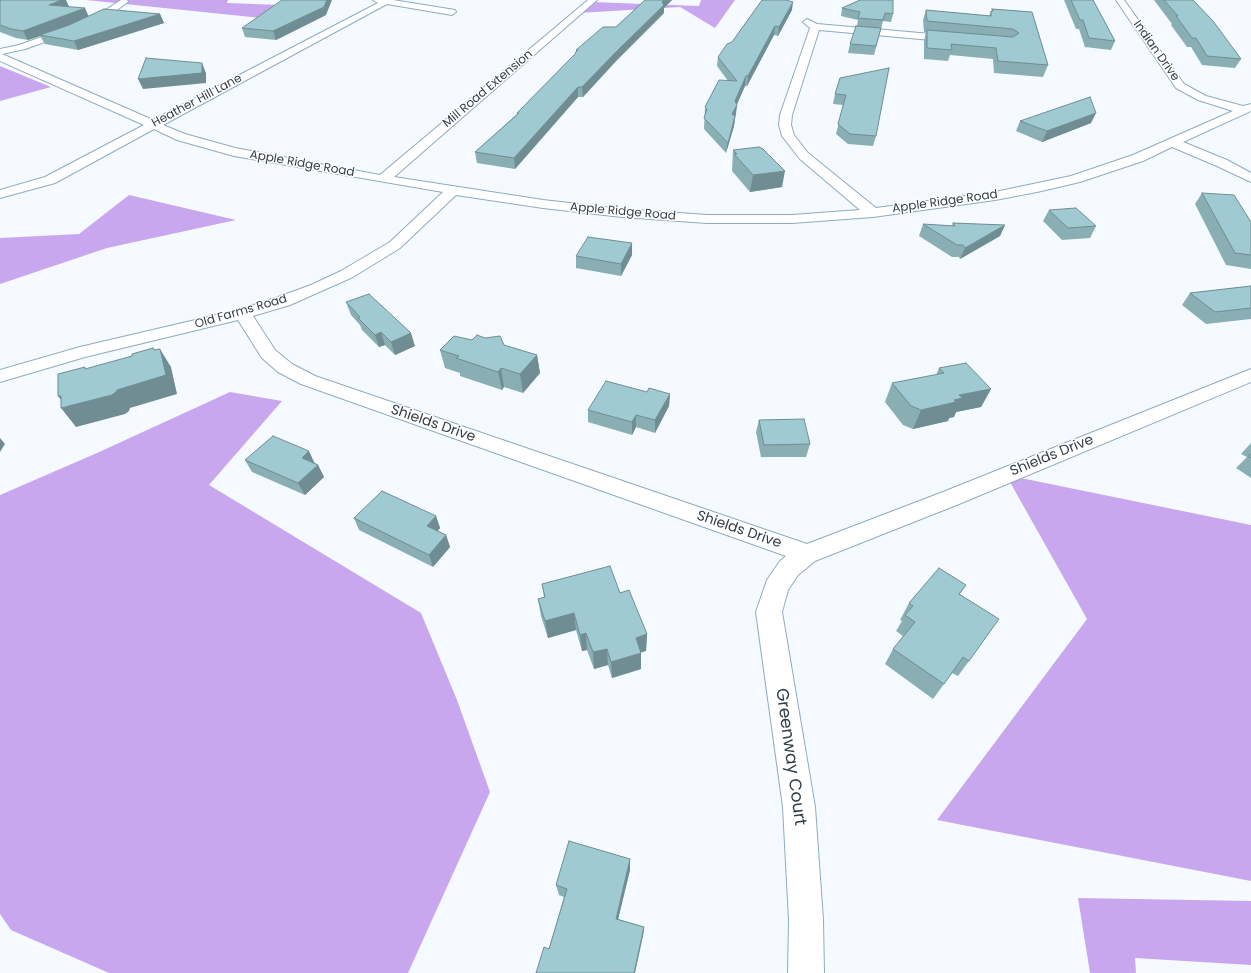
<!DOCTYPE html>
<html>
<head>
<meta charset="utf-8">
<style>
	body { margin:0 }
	canvas { display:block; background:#f4faff }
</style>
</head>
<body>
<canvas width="1251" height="973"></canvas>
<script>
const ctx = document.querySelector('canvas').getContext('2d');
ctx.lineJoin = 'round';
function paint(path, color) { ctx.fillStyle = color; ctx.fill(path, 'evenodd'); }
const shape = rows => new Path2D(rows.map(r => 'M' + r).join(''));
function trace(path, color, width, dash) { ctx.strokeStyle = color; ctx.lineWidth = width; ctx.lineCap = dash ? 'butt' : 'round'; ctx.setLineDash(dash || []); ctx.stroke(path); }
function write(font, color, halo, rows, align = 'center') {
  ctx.font = font + ' Poppins,sans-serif'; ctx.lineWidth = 3; ctx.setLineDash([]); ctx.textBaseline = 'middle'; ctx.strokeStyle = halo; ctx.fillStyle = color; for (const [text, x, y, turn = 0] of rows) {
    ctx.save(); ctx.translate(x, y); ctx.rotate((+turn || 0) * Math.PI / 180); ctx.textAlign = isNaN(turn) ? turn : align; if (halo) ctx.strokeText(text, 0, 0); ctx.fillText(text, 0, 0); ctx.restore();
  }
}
paint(shape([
	[86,0,228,0,227,3,281,5,271,19],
	[701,0,735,0,715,28,680,7,578,13,591,2,699,6],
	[0,66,51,87,0,101],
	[129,195,236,220,107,248,0,284,0,238,79,234],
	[230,392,282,401,209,485,421,613,457,700,490,792,408,973,109,973,11,930,0,914,0,495,97,453],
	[1006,475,1251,525,1251,881,937,820,1087,619],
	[1078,898,1251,901,1251,965,1135,958,1136,973,1090,973]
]), '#c9a7ef');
const minor = shape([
	[121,0,127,0,128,2,107,17,73,32,25,49,2,54,153,120,378,3,373,0,393,0,455,10,456,12,452,15,387,4,163,125,185,134,235,148,380,175,588,0,597,0,394,177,543,200,622,209,707,215,792,215,860,210,800,159,782,136,779,125,780,115,810,28,803,22,807,19,817,24,954,36,959,39,954,42,819,30,792,115,791,125,794,135,808,153,876,208,995,192,1071,176,1133,155,1233,111,1198,100,1176,88,1116,0,1124,0,1184,84,1206,96,1243,106,1251,104,1251,111,1183,142,1227,160,1251,173,1251,182,1217,166,1172,147,1143,161,1080,182,1037,192,995,200,873,217,792,223,707,223,622,217,543,208,456,195,400,248,353,277,290,305,253,316,275,350,292,364,315,376,807,544,943,492,1251,369,1251,382,959,504,815,561,798,575,788,590,782,612,815,807,823,920,824,973,788,973,789,920,783,807,756,612,767,580,780,561,786,556,301,384,278,372,262,358,238,320,85,357,0,382,0,370,80,347,238,310,278,297,311,285,341,271,390,242,443,192,234,156,177,140,154,129,55,183,0,198,0,190,45,177,144,125,0,61,0,49,19,45,67,28,101,13,121,0]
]);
trace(minor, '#8eabc2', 2);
paint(minor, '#fff');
paint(shape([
	[0,0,66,0,69,7,89,16,160,14,164,23,78,50,45,44,40,36,28,40,16,38,0,32],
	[645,0,672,0,664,8,664,13,617,60,583,97,578,97,515,169,477,163,475,152,517,114,517,113,575,55,575,53,577,52,576,50,616,27],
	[1064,0,1093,0,1115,41,1111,50,1085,47,1079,29,1076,29],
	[1154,0,1193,0,1241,59,1235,68,1202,65,1191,47,1187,47,1171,25,1172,24],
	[842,8,893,14,891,22,883,21,874,55,848,53,850,44,857,26,858,20,841,16],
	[992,9,1032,12,1048,65,1043,77,994,73,993,59,950,55,948,61,924,59,924,41,926,32,924,32,923,20,926,10,989,16,991,11,992,11],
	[792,10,778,36,774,35,747,86,745,86,737,104,736,115,735,116,734,126,726,153,704,129,705,107,728,81,717,66,718,57,732,42],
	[326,15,276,40,245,37,242,28],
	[840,78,876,136,873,146,848,144,836,134,843,105,833,104,835,94],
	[1020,121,1091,123,1042,142,1016,131],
	[733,150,782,187,750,192,732,171],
	[1202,193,1251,222,1251,269,1226,265,1195,204],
	[1049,210,1096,226,1090,238,1062,240,1043,221],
	[953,223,1005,225,1000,236,960,259,959,257,952,257,919,236,923,224,952,226],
	[632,255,621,276,576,268,576,256],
	[1251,286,1251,319,1206,324,1182,305,1190,293],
	[346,302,415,346,395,355,385,345,379,347,362,330,360,325,351,315],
	[472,340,504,345,537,355,540,373,523,393,504,387,502,390,460,376,460,373,445,368,440,350],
	[939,368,991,389,981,407,956,412,954,417,949,418,948,421,913,429,903,425,885,402,892,383,936,375],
	[647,392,670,394,669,406,655,433,636,427,632,435,588,422,588,410],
	[759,420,810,444,806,457,761,457,756,432],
	[1251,443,1251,478,1236,468,1247,457,1241,454],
	[245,460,315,463,318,465,324,477,305,495,252,472],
	[436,516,440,528,438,531,446,535,450,547,433,567,359,530,354,518],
	[542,584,620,593,647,634,646,651,641,652,641,669,612,678,608,665,594,669,587,650,582,651,576,630,548,638,541,616,538,599,544,597],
	[966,585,960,594,969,661,958,676,952,673,933,699,885,664,893,649,903,636,896,631,902,621,900,620,909,603],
	[630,859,630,870,618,919,644,927,643,936,549,949,564,897,559,895,556,885]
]), '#89aeb4');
paint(shape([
	[62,0,66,0,69,7,49,5],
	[327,0,332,0,326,15,276,40,273,31],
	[664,0,672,0,664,8,664,13,617,60,583,97,582,87],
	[793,2,792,10,778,36,779,27],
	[85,8,89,17,42,35,40,35,40,36,28,40,23,31],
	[160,14,164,23,78,50,74,41],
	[775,26,774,35,747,86,748,76],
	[202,63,206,73,206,83,143,89,138,79],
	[746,76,745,86,734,111,735,101],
	[578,87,578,97,515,169,514,158],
	[737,105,734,126,726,153,732,114],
	[1096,113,1091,123,1042,142,1047,131],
	[785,171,782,187,750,192,753,175],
	[1005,225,1000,236,960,259,965,248],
	[632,243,632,255,621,276,621,264],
	[381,332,385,345,379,347,375,335],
	[411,333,415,346,395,355,391,342],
	[153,348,163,365,160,349,171,367,177,394,130,408,129,411,125,414,76,427,61,408,66,407,58,396,154,350],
	[537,355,540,373,523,393,520,374],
	[501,368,504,387,502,390,498,372],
	[991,389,981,407,956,412,954,417,949,418,948,421,913,429,921,410,954,400,959,395],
	[670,394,669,406,655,433,655,420],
	[636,415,636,427,632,435,632,422],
	[0,438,5,444,0,452],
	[309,451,315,464,302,458],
	[318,465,324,477,305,495,298,483],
	[436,516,440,528,431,538,427,526],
	[446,535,450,547,433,567,429,555],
	[574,613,576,630,548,638,545,621],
	[586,633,587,650,582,651,580,635],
	[647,634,646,651,635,654,636,638],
	[607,649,608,665,594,669,593,652],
	[641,653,641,669,612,678,611,662],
	[630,859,630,870,616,928,616,919],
	[644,927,643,936,635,973,634,973]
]), '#6f8d92');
const building = shape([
	[0,0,62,0,49,5,85,8,23,31,11,29,0,25,0,0],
	[282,0,327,0,324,7,273,31,242,28,282,0],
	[645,0,664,0,662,2,664,5,617,51,582,87,578,87,514,158,475,152,519,113,517,113,576,53,575,53,578,50,576,50,603,27,616,27,645,0],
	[762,0,786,0,793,2,779,27,775,26,748,76,746,76,735,101,737,105,732,114,735,116,728,143,704,118,707,109,705,107,719,80,737,81,718,57,727,44,732,42,762,0],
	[860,0,893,0,893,14,885,13,883,20,858,18,860,12,842,8,860,0],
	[1071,0,1093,0,1115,41,1089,38,1083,20,1080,20,1071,0],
	[1164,0,1193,0,1213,21,1241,59,1207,56,1196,38,1192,38,1176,16,1178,16,1164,0],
	[104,9,160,14,74,41,40,35,69,25,104,9],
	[992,9,1032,12,1048,65,998,61,996,48,951,44,952,50,927,48,927,30,1013,37,1019,33,1013,29,927,21,926,10,991,16,991,11,993,11,992,9],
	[856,26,881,28,876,46,850,44,856,26],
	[146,58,202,63,202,73,138,79,146,58],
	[889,68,876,136,850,134,838,124,846,95,835,94,840,78,889,68],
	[1090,97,1096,113,1047,131,1020,121,1090,97],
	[759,147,763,149,785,171,753,175,734,154,737,154,733,150,759,147],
	[1202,193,1234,195,1251,222,1251,255,1235,253,1202,193],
	[1076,208,1096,226,1068,228,1049,210,1076,208],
	[953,223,1005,225,965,248,963,245,957,245,923,224,955,226,953,223],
	[588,237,632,243,621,264,576,256,588,237],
	[1251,286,1251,308,1215,312,1190,293,1251,286],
	[369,294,411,333,391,342,381,332,375,335,358,318,360,317,346,302,369,294],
	[477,335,485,338,500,336,504,345,537,355,520,374,501,368,498,372,456,358,459,356,440,350,454,336,472,340,477,335],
	[153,348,154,350,160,349,166,375,117,390,116,392,112,395,61,408,61,396,58,396,58,374,85,367,85,369,132,356,132,354,153,348],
	[966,363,991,389,959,395,963,398,954,400,956,402,921,410,911,406,892,383,944,373,939,368,966,363],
	[606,381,647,392,649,388,670,394,655,420,636,415,632,422,588,410,606,381],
	[804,419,810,444,764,445,759,420,804,419],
	[273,436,309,451,302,458,318,465,298,483,245,460,273,436],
	[1251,454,1251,458,1248,456,1251,454],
	[382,491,436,516,427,526,446,535,429,555,354,518,382,491],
	[610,566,620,593,629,590,647,634,636,638,641,653,611,662,607,649,593,652,586,633,580,635,574,613,545,621,538,599,545,597,542,584,610,566],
	[939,568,966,585,959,594,999,619,969,661,963,657,944,684,893,649,915,622,905,615,913,606,909,603,939,568],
	[569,841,630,859,616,919,644,927,634,973,536,973,544,947,549,949,567,889,556,885,569,841]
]);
paint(building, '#9fcad1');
trace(building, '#6f8d92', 1);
write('12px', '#313d46', '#fff', [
	["Indian Drive",1156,51,55],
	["Mill Road Extension",488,89,-40],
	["Heather Hill Lane",197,101,-28],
	["Apple Ridge Road",302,164,10],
	["Apple Ridge Road",945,202,-8],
	["Apple Ridge Road",623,212,5],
	["Old Farms Road",241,312,-16]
]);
write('14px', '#313d46', '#fff', [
	["Shields Drive",433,424,19],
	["Shields Drive",1052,456,-22],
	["Shields Drive",739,530,19]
]);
write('17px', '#313d46', '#fff', [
	["Greenway Court",790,757,82]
]);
</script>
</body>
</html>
